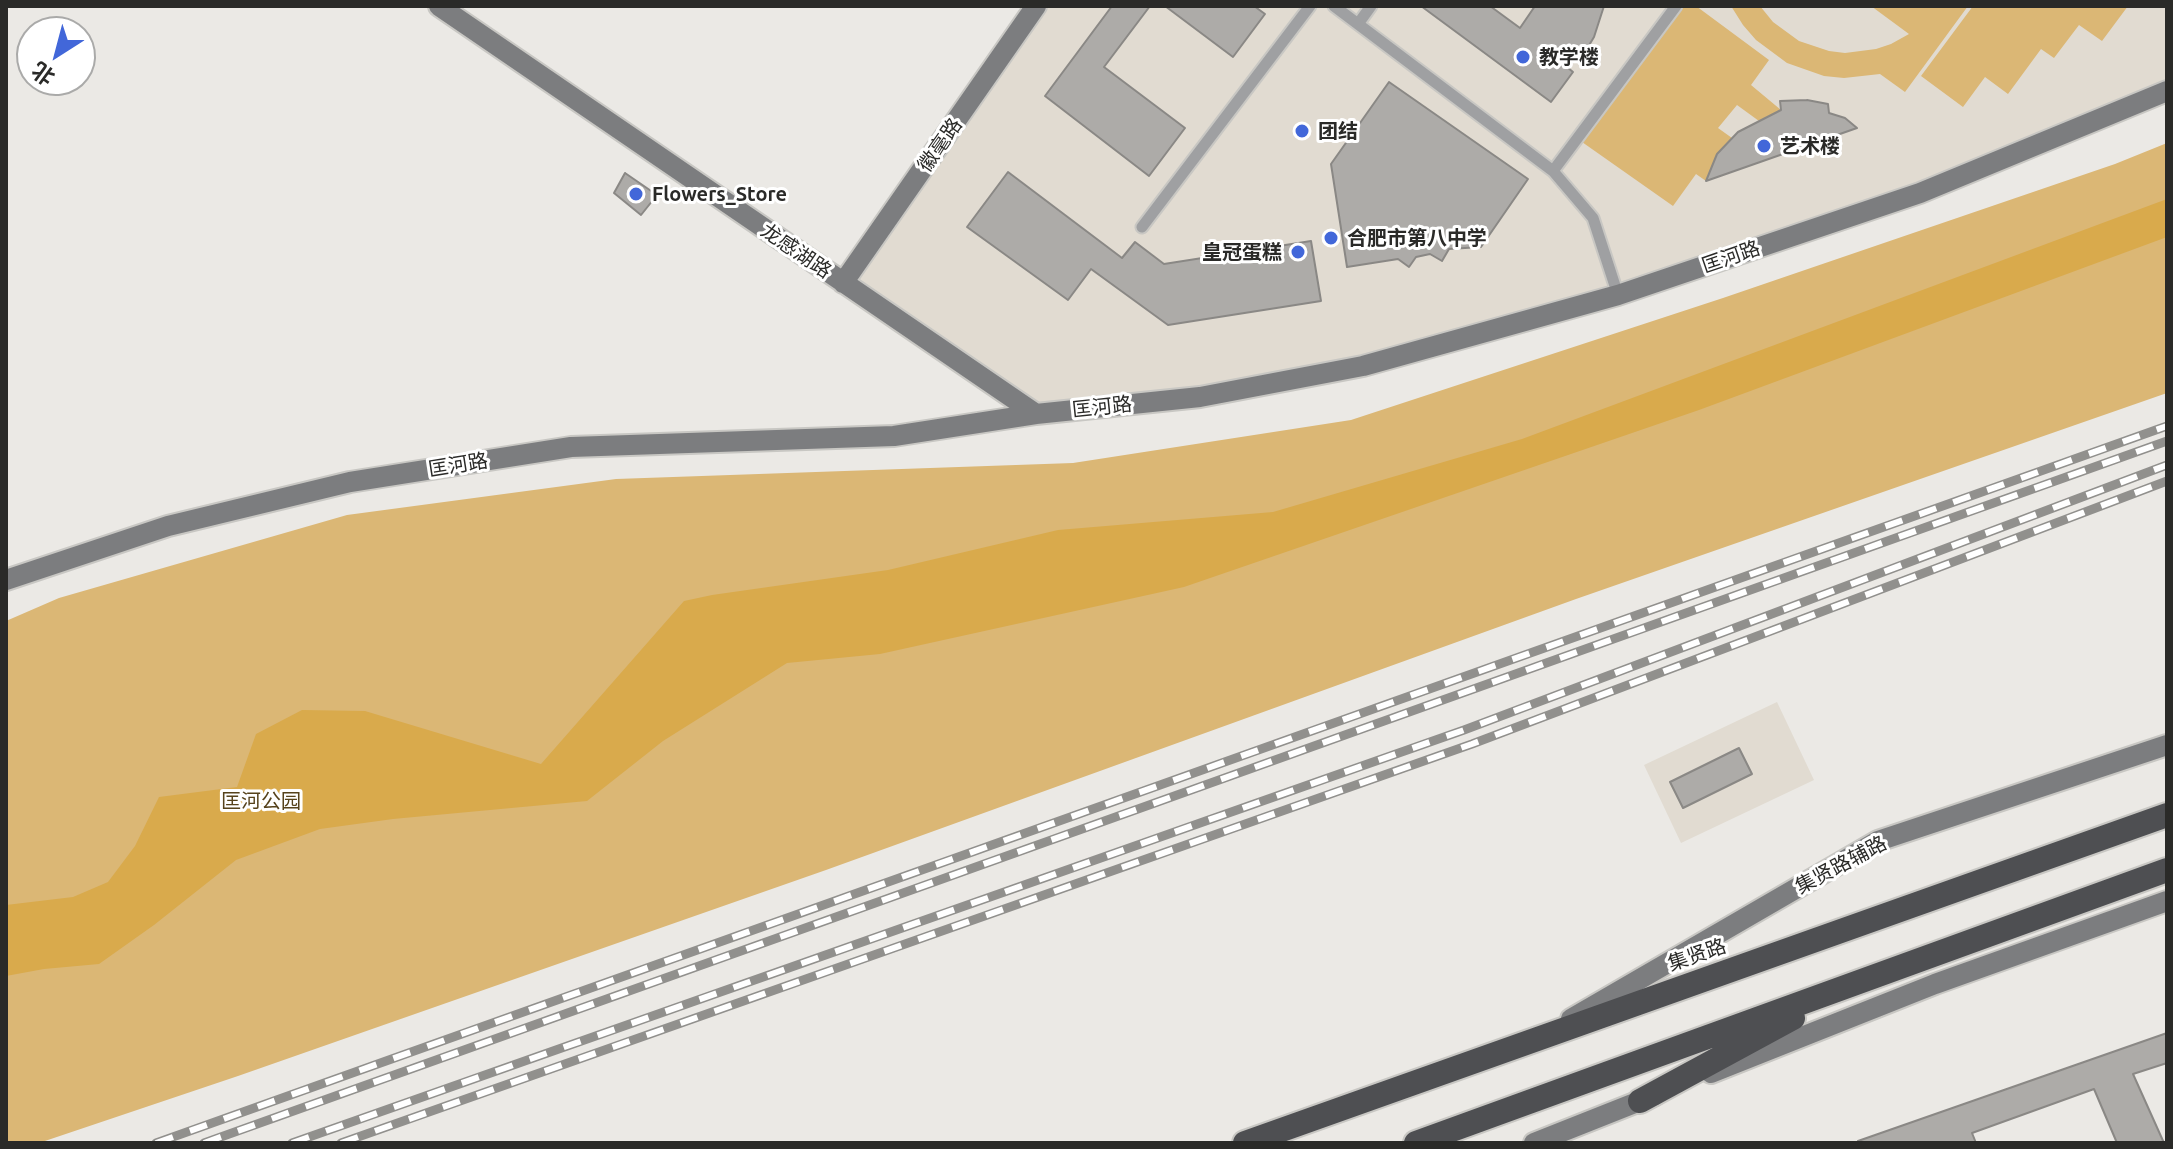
<!DOCTYPE html>
<html>
<head>
<meta charset="utf-8">
<style>
	body { margin:0 }
	#map { position:relative; width:2173px; height:1149px; overflow:hidden; background:#ebe9e5; font-family:Ubuntu,"Noto Sans SC",sans-serif }
	canvas { display:block }
	.frame { position:absolute; inset:0; border:8px solid #2a2a28; pointer-events:none }
	.north { position:absolute; left:16px; top:16px; width:80px; height:80px; box-sizing:border-box; background:#fff; border:2px solid #aaaaa9; border-radius:50%; rotate:216deg; font-size:22px; font-weight:700; line-height:32px; text-align:center; color:#2a2a28 }
	.north::after { content:''; display:block; margin:auto; width:28px; height:36px; background:#4267d9; clip-path:polygon(50% 0,100% 100%,50% 72%,0 100%) }
</style>
</head>
<body>
<div id="map">
<canvas width="2173" height="1149"></canvas>
<div class="frame"></div>
<div class="north">北</div>
</div>
<script>
const ctx = document.querySelector('canvas').getContext('2d');
ctx.lineJoin = 'round';
function paint(path, color) { ctx.fillStyle = color; ctx.fill(path, 'evenodd'); }
const shape = rows => new Path2D(rows.map(r => 'M' + r).join(''));
function trace(path, color, width, dash) { ctx.strokeStyle = color; ctx.lineWidth = width; ctx.lineCap = dash ? 'butt' : 'round'; ctx.setLineDash(dash || []); ctx.stroke(path); }
function write(font, color, halo, rows, align = 'center') {
  ctx.font = font + ' Ubuntu,"Noto Sans SC",sans-serif'; ctx.lineWidth = 6; ctx.setLineDash([]); ctx.textBaseline = 'middle'; ctx.strokeStyle = halo; ctx.fillStyle = color; for (const [text, x, y, turn = 0] of rows) {
    ctx.save(); ctx.translate(x, y); ctx.rotate((+turn || 0) * Math.PI / 180); ctx.textAlign = isNaN(turn) ? turn : align; if (halo) ctx.strokeText(text, 0, 0); ctx.fillText(text, 0, 0); ctx.restore();
  }
}
paint(shape([
	[1036,6,2167,6,2167,91,1920,193,1363,366,1036,414,843,283],
	[1777,702,1814,780,1681,843,1644,765]
]), '#e1dbd1');
paint(shape([
	[1682,6,1696,6,1769,60,1751,85,1781,110,1759,121,1737,105,1718,128,1732,138,1717,154,1706,181,1696,174,1673,206,1582,142],
	[1731,6,1760,6,1773,22,1799,41,1829,51,1845,53,1876,49,1891,44,1909,34,1871,6,1968,6,1905,92,1880,74,1844,78,1824,76,1787,63,1756,40,1743,25],
	[1973,6,2128,6,2102,41,2079,25,2054,58,2041,49,2008,94,1985,77,1963,107,1921,76],
	[2167,143,2167,393,1576,599,826,870,238,1076,39,1143,6,1143,6,621,59,598,347,515,616,479,1073,463,1351,420,1723,298,2115,164]
]), '#dbb775');
paint(shape([
	[2167,199,2167,237,1699,410,1184,587,880,654,787,663,663,741,587,801,393,819,320,829,236,860,154,925,99,964,44,969,6,976,6,905,73,897,108,882,135,846,159,797,237,787,256,734,302,710,365,711,541,764,684,601,712,595,888,570,1058,530,1273,512,1522,439]
]), '#d9aa4c');
const building = shape([
	[1112,6,1150,6,1104,67,1185,128,1149,176,1045,96,1112,6],
	[1165,6,1254,6,1265,14,1233,57,1165,6],
	[1421,6,1490,6,1520,28,1535,6,1604,6,1594,37,1585,52,1567,67,1573,72,1551,102,1421,6],
	[1389,82,1528,179,1481,247,1449,249,1442,261,1430,254,1416,257,1409,267,1398,259,1347,267,1331,164,1389,82],
	[1807,100,1828,104,1829,113,1845,118,1857,128,1706,181,1717,154,1738,132,1781,110,1780,101,1807,100],
	[1008,172,1122,258,1135,242,1164,264,1311,241,1321,301,1168,325,1091,269,1068,300,967,227,1008,172],
	[625,173,657,195,641,215,614,193,625,173],
	[1739,748,1752,774,1683,808,1670,782,1739,748],
	[2167,1033,2167,1063,2133,1074,2164,1143,2117,1143,2094,1089,1972,1133,1976,1143,1859,1143,1858,1141,2167,1033]
]);
paint(building, '#adaba8');
trace(building, '#8a8885', 2);
const lane = shape([
	[1334,6,1553,171,1593,218,1618,295],
	[1358,24,1371,6],
	[1553,171,1676,6],
	[1142,227,1310,6]
]);
const secondary = shape([
	[439,6,1036,414],
	[843,283,1036,6],
	[6,580,168,526,350,482,571,447,894,436,1036,414,1200,397,1363,366,1618,295,1920,193,2167,91],
	[1571,1019,1878,841,2167,745],
	[1711,1073,1935,984,2167,901],
	[1534,1143,1655,1095]
]);
const highway = shape([
	[1640,1101,1793,1018],
	[1245,1143,2167,815],
	[1416,1143,2167,870]
]);
trace(lane, '#c8c7c3', 15);
trace(secondary, '#c8c7c3', 24);
trace(highway, '#c8c7c3', 28);
trace(lane, '#9fa0a2', 11);
trace(secondary, '#7c7d7f', 20);
trace(highway, '#4e4f52', 24);
const rail = shape([
	[156,1143,2167,426],
	[204,1143,2167,441],
	[292,1143,1464,730,2167,465],
	[341,1143,1472,744,2167,481]
]);
trace(rail, '#91908d', 9);
trace(rail, '#fff', 6, [18]);
for (const [x, y, r, color] of [
	[1523,57,8,"#4267d9"],
	[1302,131,8,"#4267d9"],
	[1764,146,8,"#4267d9"],
	[636,194,8,"#4267d9"],
	[1331,238,8,"#4267d9"],
	[1298,252,8,"#4267d9"]
]) { const dot = new Path2D(); dot.arc(x, y, r, 0, 2 * Math.PI); ctx.fillStyle = color; ctx.fill(dot); trace(dot, '#fff', 3); }
write('bold 20px', '#2a2a28', '#fff', [
	["教学楼",1539,57],
	["团结",1318,131],
	["艺术楼",1780,146],
	["Flowers_Store",652,194],
	["合肥市第八中学",1347,238],
	["皇冠蛋糕",1282,252,"right"]
], 'left');
write('20px', '#2a2a28', '#fff', [
	["徽毫路",940,145,-55],
	["龙感湖路",796,251,34],
	["匡河路",1731,257,-19],
	["匡河路",1102,407,-6],
	["匡河路",458,465,-9],
	["集贤路辅路",1841,865,-28],
	["集贤路",1697,955,-19]
]);
write('20px', '#56421b', '#fff', [
	["匡河公园",261,801]
]);
</script>
</body>
</html>
